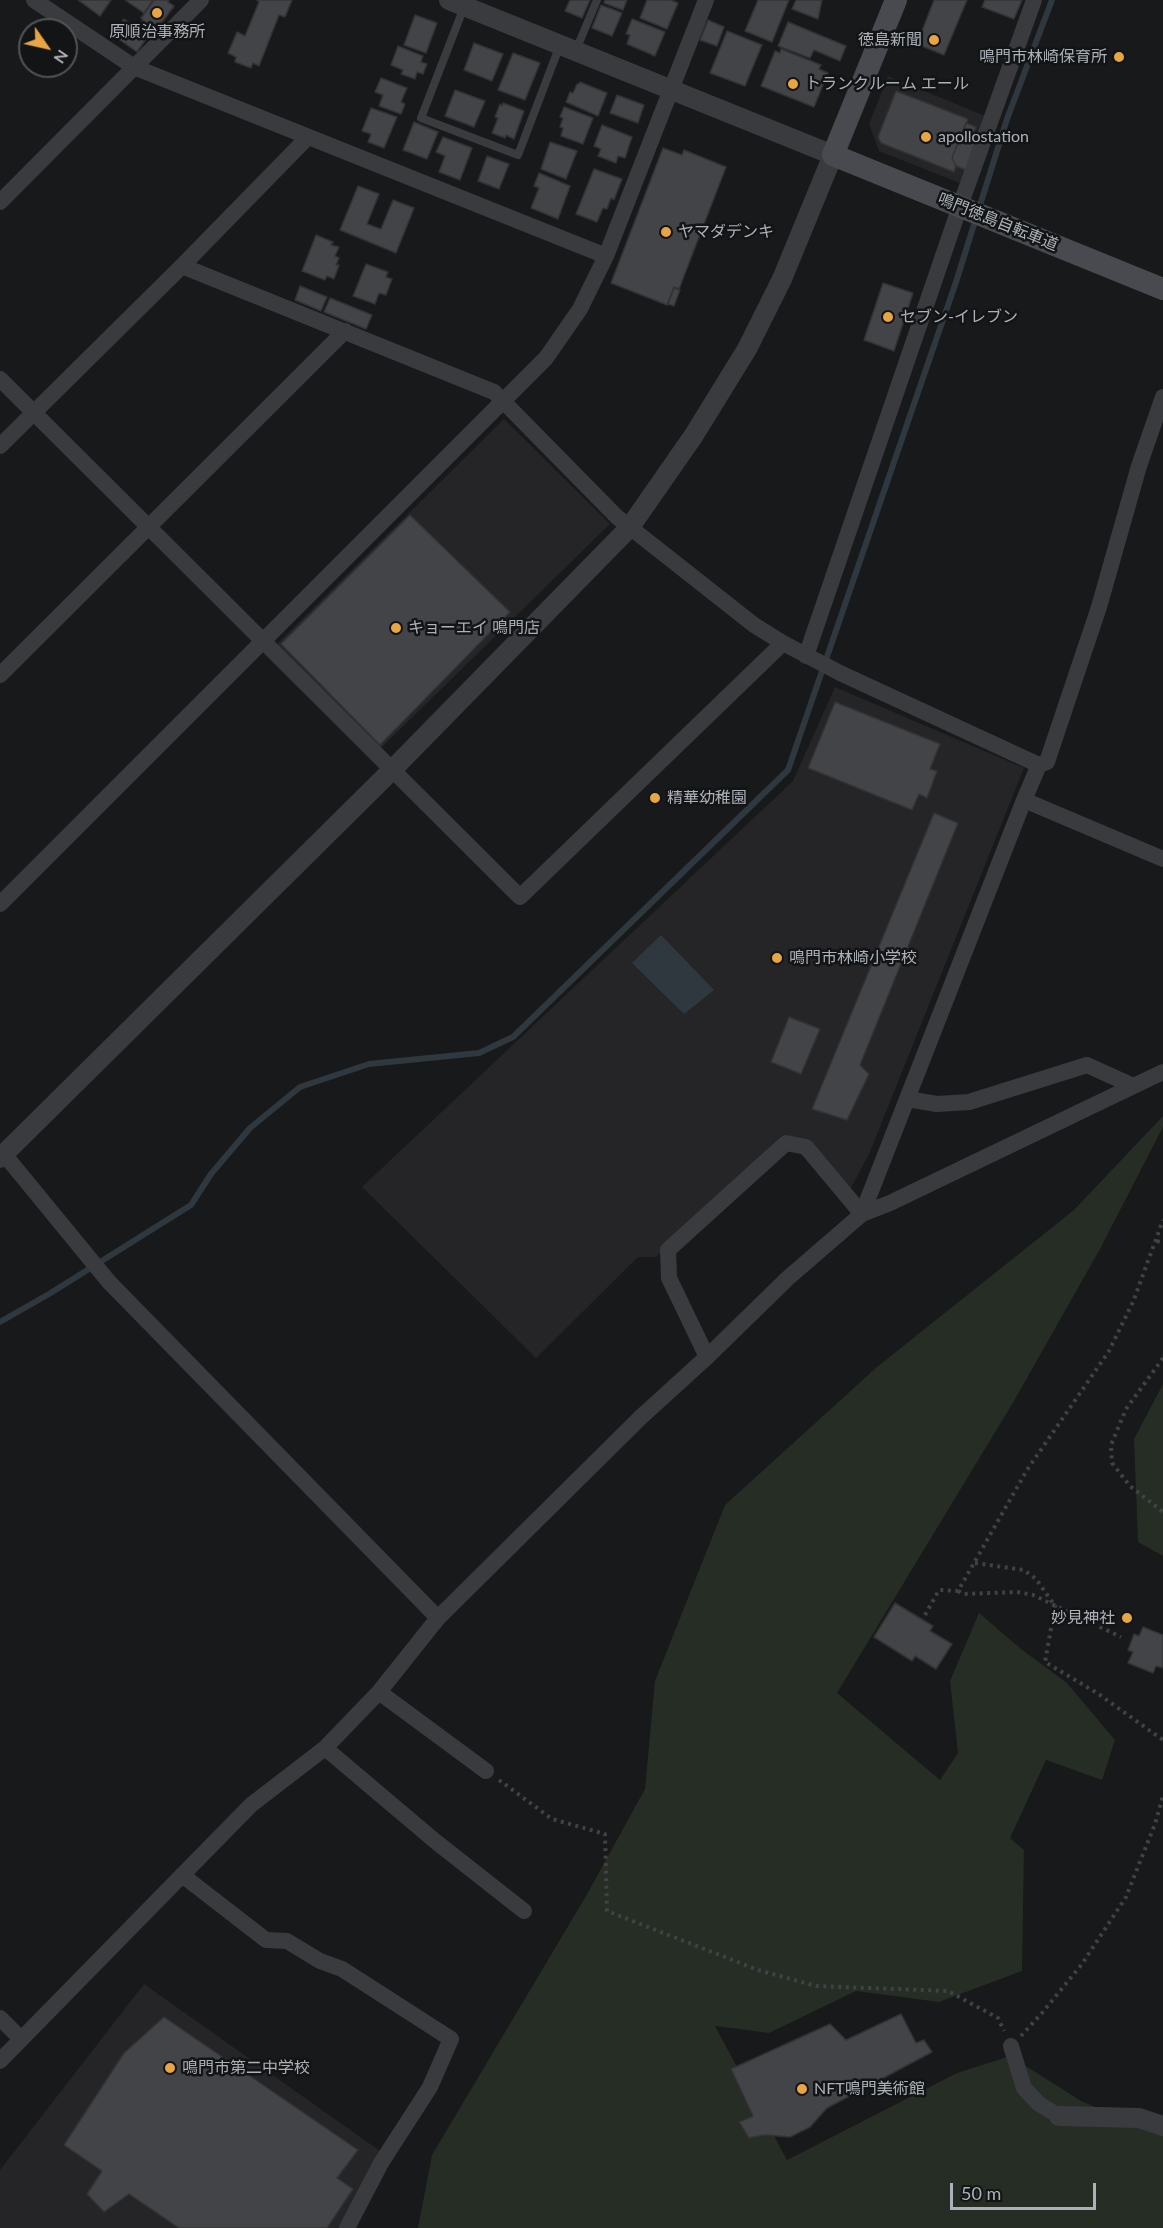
<!DOCTYPE html>
<html>
<head>
<meta charset="utf-8">
<style>
	body { margin:0 }
	#map { position:relative; width:1163px; height:2228px; overflow:hidden; background:#18191a; font-family:Lato,sans-serif }
	canvas { display:block }
	.north { position:absolute; left:18px; top:18px; width:60px; height:60px; box-sizing:border-box; background:#131415; border:2px solid #505357; border-radius:50%; rotate:124deg; font-size:16px; font-weight:700; line-height:24px; text-align:center; color:#acb1b9 }
	.north::after { content:''; display:block; margin:auto; width:21px; height:27px; background:#e8a543; clip-path:polygon(50% 0,100% 100%,50% 72%,0 100%) }
	.scale { position:absolute; left:950px; top:2183px; width:146px; height:27px; box-sizing:border-box; border:3px solid #acb1b9; border-top:0; padding-left:8px; font-size:18px; line-height:21px; white-space:nowrap; color:#acb1b9; -webkit-text-stroke:4px #131415; paint-order:stroke }
</style>
</head>
<body>
<div id="map">
<canvas width="1163" height="2228"></canvas>
<div class="north">N</div>
<div class="scale">50 m</div>
</div>
<script>
const ctx = document.querySelector('canvas').getContext('2d');
ctx.lineJoin = 'round';
function paint(path, color) { ctx.fillStyle = color; ctx.fill(path, 'evenodd'); }
const shape = rows => new Path2D(rows.map(r => 'M' + r).join(''));
function trace(path, color, width, dash) { ctx.strokeStyle = color; ctx.lineWidth = width; ctx.lineCap = dash ? 'butt' : 'round'; ctx.setLineDash(dash || []); ctx.stroke(path); }
function write(font, color, halo, rows, align = 'center') {
  ctx.font = font + ' Lato,"Noto Sans JP",sans-serif'; ctx.lineWidth = 5; ctx.setLineDash([]); ctx.textBaseline = 'middle'; ctx.strokeStyle = halo; ctx.fillStyle = color; for (const [text, x, y, turn = 0] of rows) {
    ctx.save(); ctx.translate(x, y); ctx.rotate((+turn || 0) * Math.PI / 180); ctx.textAlign = isNaN(turn) ? turn : align; if (halo) ctx.strokeText(text, 0, 0); ctx.fillText(text, 0, 0); ctx.restore();
  }
}
paint(shape([
	[888,76,985,116,962,184,879,151,869,124],
	[504,419,610,524,381,748,277,644],
	[835,687,1024,768,869,1154,851,1188,807,1141,782,1135,656,1257,638,1257,536,1358,362,1187,793,781],
	[144,1984,380,2151,339,2228,0,2228,0,2170]
]), '#252527');
paint(shape([
	[1163,1116,1163,1127,1100,1249,1014,1401,837,1693,940,1780,958,1753,950,1681,979,1613,1021,1649,1067,1683,1115,1740,1102,1780,1046,1760,1010,1838,1024,1850,1022,1971,939,2002,856,1991,769,2033,715,2026,787,2160,957,2073,1010,2056,1081,2101,1163,2136,1163,2228,418,2228,432,2155,586,1896,645,1789,655,1681,725,1505,877,1367,1074,1210],
	[1163,1384,1163,1556,1138,1542,1134,1439]
]), '#252d25');
paint(shape([
	[661,935,714,990,684,1014,632,963]
]), '#2f383e');
trace(shape([
	[0,1322,49,1294,191,1205,211,1174,250,1128,300,1087,369,1064,479,1053,513,1037,788,770,956,282,1007,119,1052,0]
]), '#2f383e', 6);
const building = shape([
	[78,0,111,0,100,16,78,0],
	[125,0,153,0,144,13,125,0],
	[154,0,169,0,168,2,174,6,153,35,139,25,143,20,141,18,154,0],
	[257,0,292,0,285,17,279,15,259,66,253,63,251,68,235,62,236,57,228,53,237,32,245,36,259,2,257,0],
	[570,0,590,0,582,18,565,11,570,0],
	[605,0,627,0,623,10,604,3,605,0],
	[647,0,671,0,678,3,667,29,640,18,647,0],
	[758,0,789,0,772,42,745,31,758,0],
	[796,0,822,0,818,19,792,9,796,0],
	[934,0,967,0,944,55,917,44,934,0],
	[985,0,1022,0,1014,19,982,7,985,0],
	[601,5,622,13,612,36,592,28,601,5],
	[415,15,437,23,426,53,404,45,415,15],
	[124,19,148,36,137,52,113,35,124,19],
	[632,19,665,32,655,56,627,44,630,35,626,34,632,19],
	[708,20,724,27,717,46,700,40,708,20],
	[788,22,846,46,840,61,814,50,810,58,778,46,788,22],
	[727,31,762,45,745,86,710,73,727,31],
	[474,43,503,54,492,81,464,70,474,43],
	[398,46,423,56,421,62,427,64,423,74,417,72,415,79,401,74,403,70,391,65,398,46],
	[781,49,821,65,819,69,828,73,814,107,761,86,775,51,780,53,781,49],
	[513,53,540,63,525,100,498,90,513,53],
	[381,78,407,88,401,102,405,104,401,114,379,106,383,95,375,92,381,78],
	[580,82,607,93,598,116,566,102,570,92,573,93,577,84,579,84,580,82],
	[455,90,485,101,474,127,445,116,455,90],
	[896,91,968,119,952,158,956,166,954,172,881,143,878,137,896,91],
	[617,95,644,105,638,123,610,113,617,95],
	[503,103,524,111,514,139,506,135,505,138,492,133,498,118,495,117,500,104,502,106,503,103],
	[564,107,593,118,583,144,561,136,563,128,560,127,563,118,560,117,564,107],
	[371,108,397,117,384,148,368,142,371,134,362,131,371,108],
	[414,122,438,132,427,159,403,150,414,122],
	[966,123,976,127,973,134,978,136,966,170,956,166,952,158,966,123],
	[602,125,632,137,625,158,618,156,616,163,598,156,601,149,594,146,602,125],
	[443,137,472,148,460,180,439,172,445,156,436,152,443,137],
	[550,142,577,151,566,179,541,169,550,142],
	[663,148,682,155,684,150,726,167,679,289,674,287,667,305,611,283,663,148],
	[487,156,509,164,499,189,478,181,487,156],
	[594,169,622,179,614,200,611,198,607,209,603,208,597,222,576,214,594,169],
	[539,173,570,186,558,219,531,208,539,188,534,186,539,173],
	[358,186,379,194,367,224,381,229,393,200,414,208,396,253,340,230,358,186],
	[316,235,333,242,331,245,339,247,335,256,339,258,336,265,339,265,334,279,327,276,325,280,302,271,316,235],
	[366,264,388,272,386,277,392,279,386,295,379,293,375,304,353,296,366,264],
	[883,283,913,293,894,351,864,340,883,283],
	[300,286,327,297,321,311,295,300,300,286],
	[674,288,680,290,674,306,668,304,674,288],
	[330,298,372,315,366,329,324,312,330,298],
	[410,515,510,612,380,745,281,644,410,515],
	[835,702,940,744,930,769,937,771,927,798,919,794,912,810,808,768,835,702],
	[934,813,958,823,860,1065,869,1074,847,1120,812,1109,934,813],
	[789,1017,820,1029,801,1074,771,1062,789,1017],
	[895,1603,933,1626,930,1631,952,1644,936,1669,915,1656,912,1661,874,1637,895,1603],
	[1143,1627,1163,1635,1163,1668,1156,1666,1153,1673,1128,1663,1133,1652,1128,1650,1134,1634,1139,1636,1143,1627],
	[901,2014,916,2043,924,2040,932,2052,827,2108,810,2127,790,2137,765,2135,749,2138,739,2122,753,2116,731,2069,830,2024,846,2040,901,2014],
	[164,2017,358,2150,337,2178,353,2189,327,2228,179,2228,129,2194,104,2212,87,2194,102,2171,64,2145,124,2053,164,2017]
]);
paint(building, '#434447');
trace(building, '#333336', 1.5);
trace(shape([
	[1157,1241,1163,1243],
	[1163,1358,1126,1409,1111,1445,1112,1463,1130,1486,1163,1512],
	[975,1563,1024,1570,1036,1579,1055,1606,1045,1662,1097,1693,1163,1740],
	[958,1591,963,1594,1017,1592,1033,1595,1121,1637],
	[925,1615,939,1590,958,1591,1027,1470,1109,1351,1133,1302,1163,1220],
	[499,1780,552,1819,605,1834,607,1911,758,1970,816,1986,948,1991,998,2018,1004,2031],
	[1021,2036,1042,2013,1082,1964,1126,1897,1155,1824,1163,1796]
]), '#404246', 4, [3, 4.5]);
trace(shape([
	[464,7,421,118,518,155,560,45],
	[576,50,597,0]
]), '#3a3b3f', 8);
trace(shape([
	[34,0,134,67,606,256],
	[0,202,201,0],
	[182,266,494,392,617,517,754,625,783,643,840,673,1039,765],
	[0,379,520,897,783,643],
	[0,446,182,266,308,137],
	[806,656,960,206,1034,0],
	[0,675,345,331],
	[1024,800,1163,859],
	[0,904,546,358,580,309,606,256,706,0],
	[907,1099,937,1104,969,1102,1087,1065,1131,1085],
	[4,1154,109,1282,438,1618],
	[862,1214,1024,800,1039,765,1047,762,1099,607,1139,466,1163,397],
	[707,1357,669,1278,668,1250,786,1143,806,1147,862,1214],
	[379,1692,486,1771],
	[325,1748,435,1841,524,1911],
	[182,1875,266,1940,287,1941,320,1961,342,1969,451,2039,430,2087,381,2163,347,2228],
	[0,2018,21,2039],
	[1011,2046,1024,2088,1039,2104,1059,2116],
	[0,2061,251,1805,325,1748,379,1692,438,1618,641,1417,707,1357,788,1278,862,1214,890,1203,1163,1072]
]), '#3a3b3f', 16);
trace(shape([
	[0,1158,392,770,630,527,694,435,747,349,782,279,833,155,449,0],
	[1059,2116,1139,2118,1163,2126]
]), '#3a3b3f', 20);
trace(shape([
	[896,0,833,155,1163,289]
]), '#484a4f', 22);
for (const [x, y, r, color] of [
	[157,13,6,"#e8a543"],
	[934,40,6,"#e8a543"],
	[1119,57,6,"#e8a543"],
	[793,84,6,"#e8a543"],
	[926,137,6,"#e8a543"],
	[666,232,6,"#e8a543"],
	[888,317,6,"#e8a543"],
	[396,628,6,"#e8a543"],
	[655,798,6,"#e8a543"],
	[777,958,6,"#e8a543"],
	[1127,1618,6,"#e8a543"],
	[170,2068,6,"#e8a543"],
	[802,2089,6,"#e8a543"]
]) { const dot = new Path2D(); dot.arc(x, y, r, 0, 2 * Math.PI); ctx.fillStyle = color; ctx.fill(dot); trace(dot, '#131415', 2); }
write('16px', '#acb1b9', '#131415', [
	["原順治事務所",157,32,"center"],
	["徳島新聞",922,40,"right"],
	["鳴門市林崎保育所",1107,57,"right"],
	["トランクルーム エール",805,84],
	["apollostation",938,137],
	["ヤマダデンキ",678,232],
	["セブン-イレブン",900,317],
	["キョーエイ 鳴門店",408,628],
	["精華幼稚園",667,798],
	["鳴門市林崎小学校",789,958],
	["妙見神社",1115,1618,"right"],
	["鳴門市第二中学校",182,2068],
	["NFT鳴門美術館",814,2089]
], 'left');
write('16px', '#acb1b9', '#131415', [
	["鳴門徳島自転車道",998,222,22]
]);
</script>
</body>
</html>
